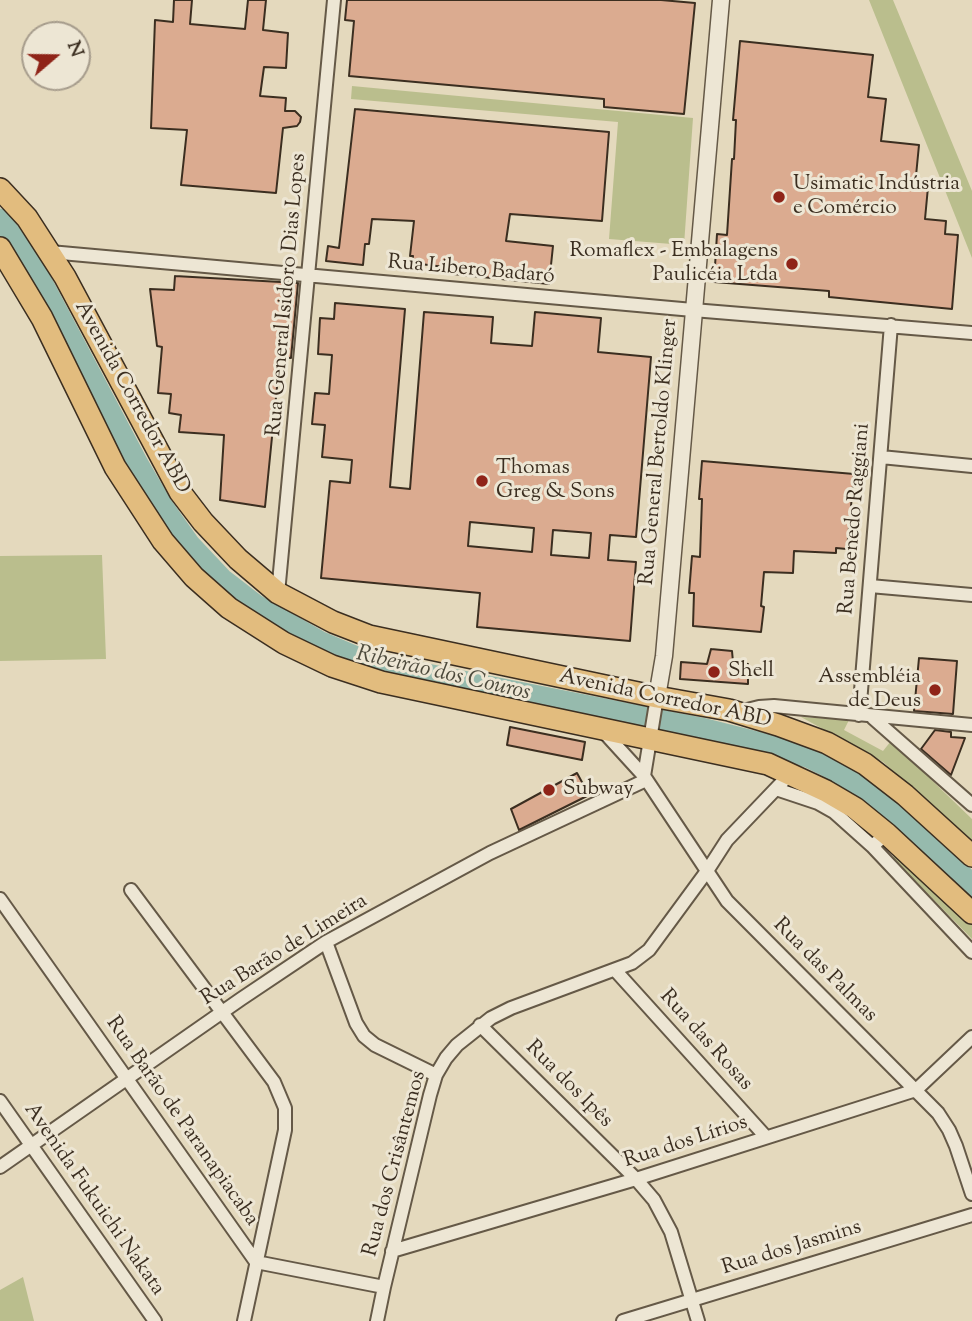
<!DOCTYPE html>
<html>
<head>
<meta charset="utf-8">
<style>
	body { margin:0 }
	#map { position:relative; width:972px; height:1321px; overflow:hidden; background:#e4d9bd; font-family:"Sorts Mill Goudy",serif }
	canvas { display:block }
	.north { position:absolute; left:21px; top:21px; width:70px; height:70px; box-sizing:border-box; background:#ede6d4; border:2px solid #a69c8c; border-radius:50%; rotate:70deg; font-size:19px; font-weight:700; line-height:28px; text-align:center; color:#3b2e20 }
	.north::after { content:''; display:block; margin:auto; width:24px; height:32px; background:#8f2418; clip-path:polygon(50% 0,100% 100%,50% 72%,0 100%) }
</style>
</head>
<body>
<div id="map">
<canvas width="972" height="1321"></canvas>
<div class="north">N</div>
</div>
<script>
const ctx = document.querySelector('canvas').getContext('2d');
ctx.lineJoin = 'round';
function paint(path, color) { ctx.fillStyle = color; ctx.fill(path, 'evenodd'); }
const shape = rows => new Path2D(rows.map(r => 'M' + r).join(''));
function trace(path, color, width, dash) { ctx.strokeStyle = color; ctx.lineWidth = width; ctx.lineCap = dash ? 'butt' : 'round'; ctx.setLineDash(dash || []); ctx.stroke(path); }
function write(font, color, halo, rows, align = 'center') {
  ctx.font = font + ' "Sorts Mill Goudy",serif'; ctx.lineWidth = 6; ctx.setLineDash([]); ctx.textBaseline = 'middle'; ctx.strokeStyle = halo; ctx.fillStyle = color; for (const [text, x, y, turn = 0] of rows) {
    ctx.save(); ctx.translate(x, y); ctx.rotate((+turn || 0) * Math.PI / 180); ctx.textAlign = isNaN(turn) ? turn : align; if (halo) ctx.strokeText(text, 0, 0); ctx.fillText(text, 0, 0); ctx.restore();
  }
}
paint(shape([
	[869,0,893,0,972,191,972,258],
	[352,86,693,118,684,245,609,239,618,122,351,99],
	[102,555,106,659,0,661,0,556],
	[801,717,849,720,844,730,883,751,891,741,972,819,972,841,883,762],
	[896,852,972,920,972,939,893,858],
	[23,1277,34,1321,0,1321,0,1290]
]), '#babe8d');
trace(shape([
	[0,220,34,269,137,464,162,507,189,545,221,579,256,606,319,642,371,664,701,729,808,756,828,766,888,806,920,834,972,886]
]), '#96baad', 23);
const building = shape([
	[174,0,192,0,190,24,245,29,248,0,266,0,263,30,288,33,286,68,264,67,260,96,286,98,285,111,295,111,301,117,300,122,297,126,283,128,276,193,181,185,187,130,151,128,155,20,173,22,174,0],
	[347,0,661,0,695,3,684,114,604,107,604,99,349,76,354,21,345,20,347,0],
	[740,41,873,55,868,97,886,99,881,141,919,145,915,186,928,187,925,219,946,221,945,234,958,235,952,309,829,297,829,291,714,282,717,234,727,235,732,159,734,159,736,120,733,120,740,41],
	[355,109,609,132,602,221,510,214,506,241,553,246,549,284,444,273,445,267,412,263,413,256,410,256,414,221,372,219,369,244,365,244,363,265,326,261,328,246,339,248,355,109],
	[175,276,298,283,291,358,280,357,265,507,220,500,224,435,179,432,181,415,169,413,171,394,158,393,162,347,157,346,150,289,174,290,175,276],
	[335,303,405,309,390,487,410,489,424,312,493,317,491,343,532,346,535,312,601,318,598,352,651,357,636,537,610,535,608,560,636,562,630,641,477,627,480,593,321,578,330,481,350,483,352,460,322,457,325,425,312,424,315,393,329,394,332,355,318,354,320,318,334,319,335,303],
	[470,522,534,528,532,552,468,546,470,522],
	[553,530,591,533,589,558,551,555,553,530],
	[702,461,854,474,847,549,836,548,836,553,794,551,793,573,764,572,761,606,764,607,761,632,693,626,694,593,689,593,692,556,700,557,702,499,699,499,702,461],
	[711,649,732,651,733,662,748,664,748,684,680,679,681,662,707,664,711,649],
	[919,658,957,661,953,714,914,711,919,658],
	[510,727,585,742,582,760,507,745,510,727],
	[935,730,951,732,951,737,965,738,951,775,921,749,935,730],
	[577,773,589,795,519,830,511,809,577,773]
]);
paint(building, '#dbab90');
trace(building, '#3b2e20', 2);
const minor = shape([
	[50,252,693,310,972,333],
	[881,457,972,466],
	[870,586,972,595],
	[278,593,334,0],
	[743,711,759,707,774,706,972,725],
	[859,715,891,325],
	[873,718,972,805],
	[603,731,644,776,727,901,938,1113,949,1130,956,1146,972,1194],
	[644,776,657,697],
	[776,789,818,803,834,812,872,846],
	[887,834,872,846,972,952],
	[131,890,274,1082,285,1108,285,1130,244,1321],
	[0,899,256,1262,384,1287],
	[326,942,356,1023,364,1036,375,1045,436,1075],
	[615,970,766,1137],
	[480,1025,636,1179,654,1200,671,1232,698,1321],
	[0,1101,155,1321],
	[0,1167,241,999,326,942,490,853,646,780],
	[392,1251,636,1179,916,1090,972,1037],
	[377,1321,384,1287,430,1095,436,1075,446,1058,457,1045,491,1018,511,1008,632,963,649,950,707,871,727,840,790,774],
	[623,1321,972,1215]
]);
const tertiary = shape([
	[657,697,664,656,721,0]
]);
const trunk = shape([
	[0,189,27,218,65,277,180,492,203,522,238,559,278,593,333,622,369,636,657,697,729,710,778,725,827,743,865,764,905,795,972,856],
	[0,248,42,318,115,467,163,541,194,577,229,608,284,643,332,666,381,682,768,764,826,791,855,808,887,834,972,913]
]);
trace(minor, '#655947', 16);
trace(tertiary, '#655947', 19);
trace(trunk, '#3b2e20', 24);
trace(minor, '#ede6d4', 12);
trace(tertiary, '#ede6d4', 16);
trace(trunk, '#e2bc7e', 21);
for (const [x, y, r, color] of [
	[779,197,7,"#8f2418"],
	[792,264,7,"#8f2418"],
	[482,481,7,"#8f2418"],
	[714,672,7,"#8f2418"],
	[935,690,7,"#8f2418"],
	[549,790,7,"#8f2418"]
]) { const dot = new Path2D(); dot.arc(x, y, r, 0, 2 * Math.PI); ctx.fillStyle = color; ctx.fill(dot); trace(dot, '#ede6d4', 2.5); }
write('21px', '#3b2e20', '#ede6d4', [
	["Usimatic Indústria",793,185],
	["e Comércio",793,209],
	["Romaflex - Embalagens",778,252,"right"],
	["Paulicéia Ltda",778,276,"right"],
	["Thomas",496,469],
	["Greg & Sons",496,493],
	["Shell",728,672],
	["Assembléia",921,678,"right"],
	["de Deus",921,702,"right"],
	["Subway",563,790]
], 'left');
write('21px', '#3b2e20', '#ede6d4', [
	["Rua Libero Badaró",471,271,5],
	["Rua General Isidoro Dias Lopes",288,295,-85],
	["Avenida Corredor ABD",131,398,61],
	["Rua General Bertoldo Klinger",660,452,-85],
	["Rua Benedo Raggiani",856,519,-85],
	["Avenida Corredor ABD",665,700,12],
	["Rua Barão de Limeira",285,951,-32],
	["Rua das Palmas",824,971,45],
	["Rua das Rosas",705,1041,48],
	["Rua dos Ipês",568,1085,45],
	["Rua Barão de Paranapiacaba",181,1122,55],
	["Rua dos Lírios",686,1143,-18],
	["Rua dos Crisântemos",396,1164,-75],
	["Avenida Fukuichi Nakata",93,1200,55],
	["Rua dos Jasmins",792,1249,-17]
]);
write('italic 23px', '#4d4a3c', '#ede6d4', [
	["Ribeirão dos Couros",443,675,13]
]);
</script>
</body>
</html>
